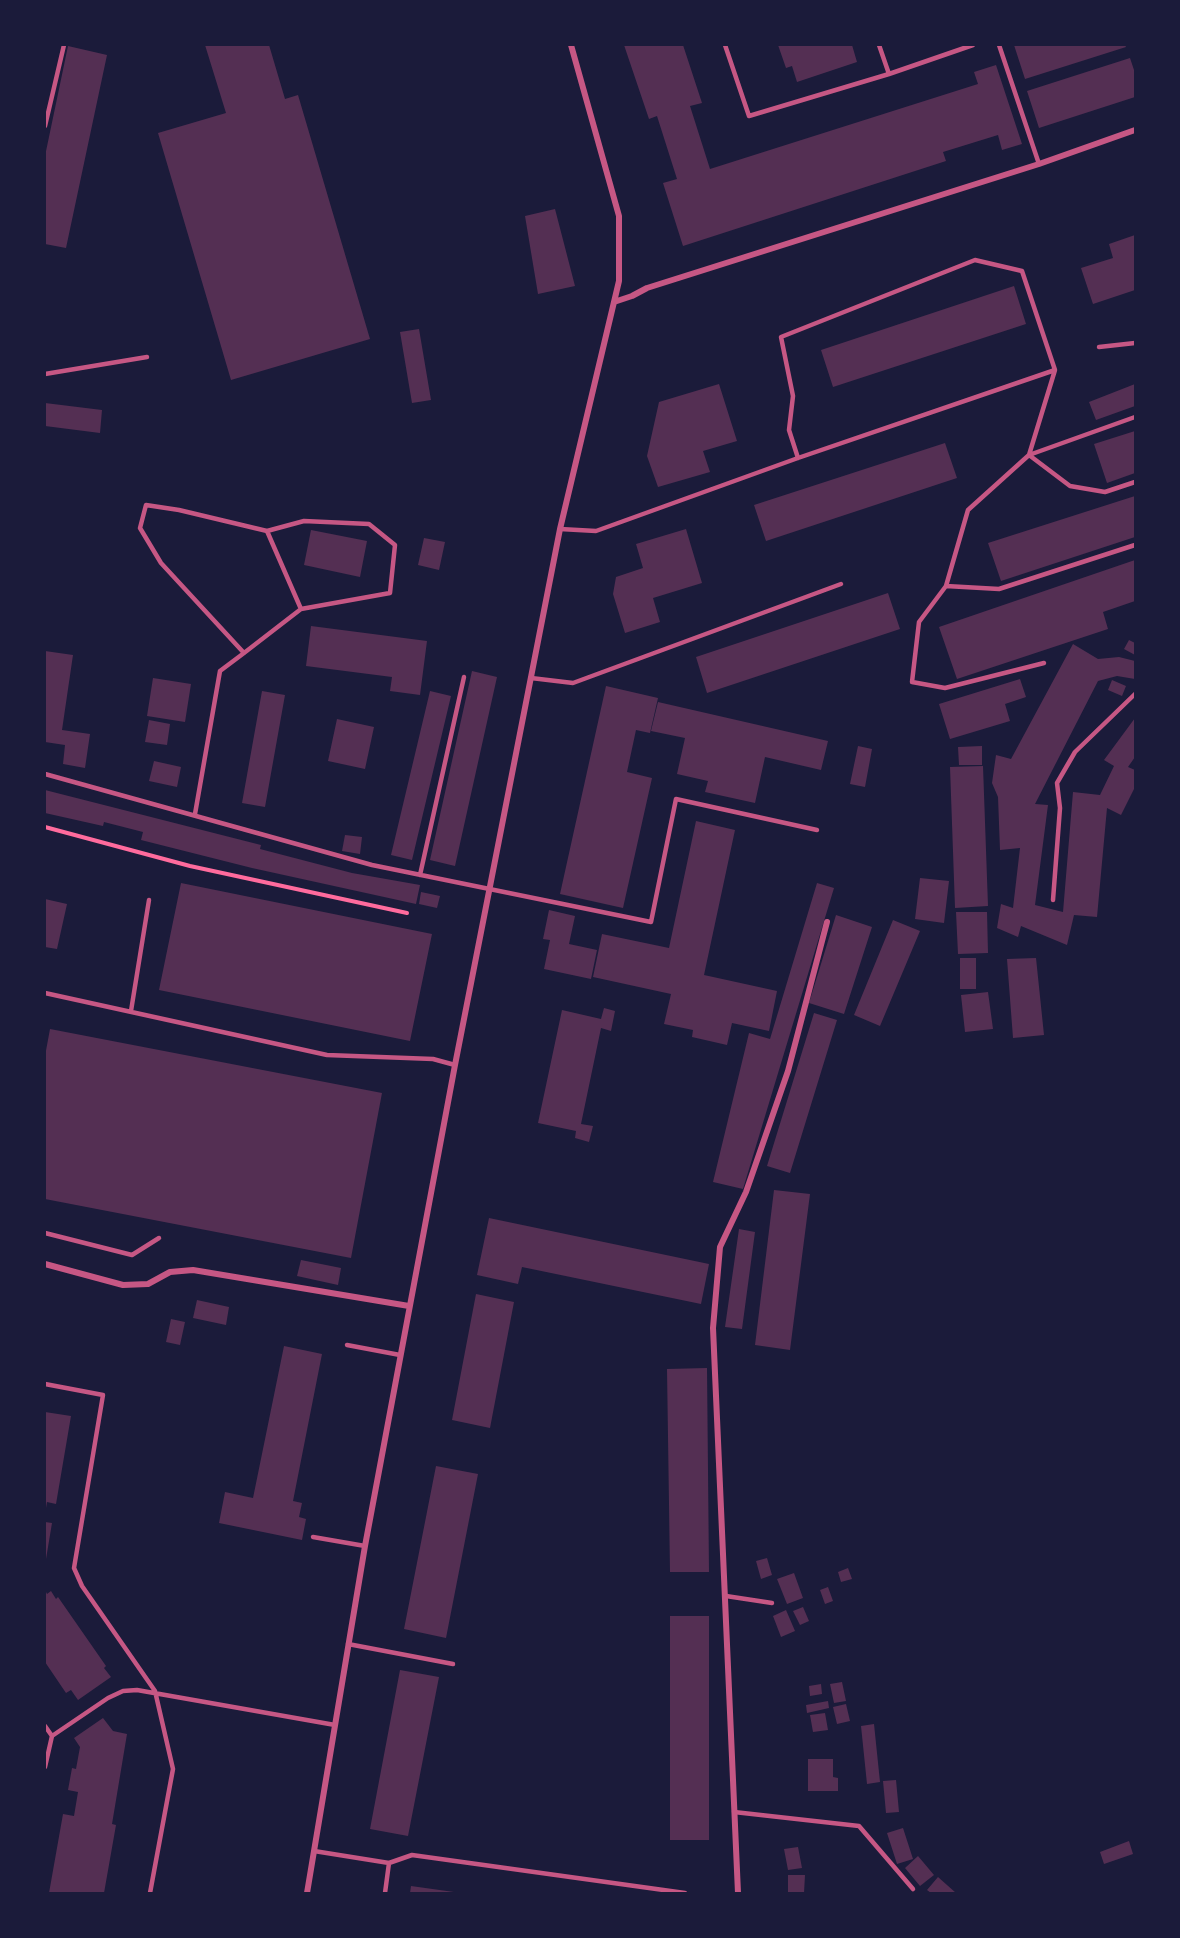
<!DOCTYPE html>
<html>
<head>
<meta charset="utf-8">
<style>
	body { margin:0 }
	#map { position:relative; width:1180px; height:1938px; overflow:hidden; background:#1b1b3a; font-family:"PT Sans Narrow",sans-serif }
	canvas { display:block }
	.frame { position:absolute; inset:0; border:46px solid #1b1b3a; pointer-events:none }
</style>
</head>
<body>
<div id="map">
<canvas width="1180" height="1938"></canvas>
<div class="frame"></div>
</div>
<script>
const ctx = document.querySelector('canvas').getContext('2d');
ctx.lineJoin = 'round';
function paint(path, color) { ctx.fillStyle = color; ctx.fill(path, 'evenodd'); }
const shape = rows => new Path2D(rows.map(r => 'M' + r).join(''));
function trace(path, color, width, dash) { ctx.strokeStyle = color; ctx.lineWidth = width; ctx.lineCap = dash ? 'butt' : 'round'; ctx.setLineDash(dash || []); ctx.stroke(path); }
paint(shape([
	[205,45,269,45,285,99,298,95,370,339,231,380,158,133,226,113],
	[624,45,683,45,702,103,690,106,710,169,978,84,974,72,996,65,1022,144,1002,150,998,135,943,152,946,161,683,246,663,183,677,179,657,116,649,119],
	[778,45,852,45,857,62,797,82,792,66,786,68],
	[1014,45,1125,45,1126,47,1025,79],
	[68,46,107,55,66,248,45,244,45,156],
	[1130,58,1135,73,1135,97,1039,128,1027,91],
	[555,209,575,286,538,294,525,216],
	[1135,235,1135,290,1093,304,1081,268,1113,258,1109,244],
	[1014,286,1026,324,833,387,821,350],
	[419,329,431,400,412,403,400,332],
	[719,384,737,441,703,451,710,472,658,487,647,456,659,402],
	[1135,384,1135,406,1096,420,1089,402],
	[45,403,102,410,100,433,45,426],
	[1135,431,1135,473,1107,483,1094,444],
	[945,443,957,478,766,541,754,505],
	[1135,496,1135,537,1001,581,988,543],
	[686,529,702,583,653,598,660,622,625,633,613,594,616,577,643,568,636,544],
	[311,530,367,541,360,577,304,565],
	[424,538,445,542,439,570,418,565],
	[1135,560,1135,601,1103,612,1108,629,957,679,939,627],
	[888,593,900,629,707,693,696,657],
	[311,626,427,641,420,695,390,691,392,677,306,666],
	[1129,640,1135,643,1135,655,1124,649],
	[1073,644,1098,659,1119,657,1135,661,1135,679,1117,676,1098,681,1035,804,1048,805,1035,905,1063,912,1073,792,1100,795,1114,766,1104,760,1135,718,1135,757,1128,767,1135,770,1135,787,1121,815,1107,808,1097,917,1074,915,1067,945,1021,926,1018,937,997,928,1001,904,1013,908,1020,848,1000,850,998,797,992,783,996,755,1011,759],
	[45,651,73,655,62,730,90,734,85,768,63,764,65,745,45,742],
	[472,671,497,677,455,866,430,860],
	[153,678,191,684,185,722,147,716],
	[1020,679,1026,697,1005,704,1010,721,950,739,939,704],
	[1112,680,1126,686,1122,696,1108,690],
	[606,686,658,698,650,733,636,730,627,772,652,778,623,908,560,894],
	[262,691,285,695,265,807,242,803],
	[430,691,451,696,412,860,391,855],
	[658,702,828,741,821,770,765,757,755,803,705,792,708,781,677,774,685,738,651,731],
	[337,719,374,727,365,769,328,761],
	[149,720,170,724,167,745,145,742],
	[858,746,872,749,865,787,850,784],
	[982,746,982,765,959,765,958,747],
	[154,761,181,767,177,787,149,781],
	[983,766,988,906,955,908,950,767],
	[45,790,261,845,260,849,352,873,420,885,416,904,252,868,141,840,143,832,104,822,103,826,45,813],
	[696,821,735,830,704,975,777,991,769,1031,732,1023,727,1045,692,1037,693,1030,664,1024,671,994,593,977,602,934,669,948],
	[345,835,362,837,360,854,342,851],
	[920,878,949,881,944,923,915,919],
	[181,883,432,934,410,1041,159,990],
	[817,883,834,888,743,1189,713,1182,749,1033,770,1039],
	[421,892,440,896,437,908,419,904],
	[45,899,67,904,57,949,45,947],
	[549,910,575,916,569,944,597,950,591,979,544,969,550,940,543,939],
	[956,912,987,912,988,953,958,954],
	[836,915,872,927,844,1014,809,1003],
	[893,920,920,931,880,1026,854,1015],
	[960,958,976,958,976,989,960,989],
	[1036,958,1044,1035,1013,1038,1007,959],
	[988,992,993,1029,965,1032,961,995],
	[604,1008,615,1011,611,1031,601,1028,581,1124,593,1126,589,1142,575,1138,576,1131,538,1123,562,1010,601,1019],
	[814,1013,837,1020,790,1173,767,1166],
	[50,1029,382,1093,351,1258,45,1199,45,1056],
	[774,1190,810,1194,790,1350,755,1345],
	[489,1218,709,1264,701,1304,522,1267,518,1284,477,1275],
	[739,1229,755,1232,742,1329,725,1327],
	[301,1260,341,1268,338,1285,297,1276],
	[476,1294,514,1302,490,1428,452,1420],
	[197,1300,229,1307,226,1325,193,1318],
	[171,1319,185,1322,180,1345,166,1342],
	[284,1346,322,1354,293,1501,302,1503,299,1517,306,1519,302,1540,219,1523,225,1492,253,1498],
	[707,1368,709,1572,670,1572,667,1369],
	[45,1412,71,1416,56,1504,47,1502,46,1508],
	[436,1466,478,1474,446,1638,404,1629],
	[45,1522,52,1523,46,1559,45,1559],
	[767,1558,772,1575,761,1579,756,1561],
	[848,1568,852,1579,841,1582,838,1572],
	[794,1573,803,1598,787,1604,777,1579],
	[828,1587,833,1601,825,1604,820,1590],
	[45,1590,47,1594,51,1591,56,1599,58,1597,106,1666,104,1668,111,1677,78,1700,71,1690,66,1693,45,1662],
	[803,1607,809,1621,800,1625,793,1611],
	[786,1610,795,1631,781,1637,773,1616],
	[670,1616,709,1616,709,1840,670,1840],
	[400,1670,439,1677,408,1836,370,1829],
	[842,1682,846,1701,834,1703,830,1684],
	[821,1684,822,1694,810,1696,809,1686],
	[828,1701,829,1708,807,1713,806,1705],
	[846,1704,850,1721,837,1724,833,1707],
	[825,1713,828,1730,813,1732,810,1715],
	[103,1718,113,1731,127,1734,112,1824,116,1825,104,1893,49,1893,63,1814,74,1816,78,1792,68,1790,72,1768,76,1769,80,1747,74,1738],
	[874,1724,880,1782,867,1784,861,1726],
	[808,1759,833,1759,833,1777,838,1778,838,1791,808,1791],
	[896,1780,899,1812,886,1813,883,1781],
	[903,1828,913,1859,897,1864,887,1833],
	[1129,1841,1133,1854,1104,1864,1100,1852],
	[798,1847,802,1868,788,1870,784,1849],
	[918,1856,934,1875,920,1886,905,1868],
	[788,1875,805,1875,804,1893,788,1893],
	[938,1877,956,1893,931,1893,927,1890],
	[411,1886,454,1892,453,1893,410,1893]
]), '#542f53');
trace(shape([
	[45,827,190,866,407,913]
]), '#ff6b9d', 4);
trace(shape([
	[725,45,749,116,889,74,973,45],
	[879,45,889,74],
	[999,45,1039,164],
	[45,126,64,45],
	[1099,347,1135,343],
	[1055,370,1029,455,1070,486,1105,492,1135,482],
	[45,374,147,357],
	[560,529,596,531,798,458,1055,370,1022,271,975,260,781,337,793,396,789,430,798,458],
	[267,531,301,609],
	[946,586,999,589,1135,545],
	[1044,663,945,688,912,682,919,622,946,586,968,510,1029,455,1135,417],
	[531,678,573,683,841,584],
	[45,774,372,865,651,922,676,799,817,830],
	[195,814,220,671,244,653,301,609,390,593,395,545,369,524,304,521,267,531,179,510,146,505,140,528,161,563,244,653],
	[420,875,464,677],
	[1053,900,1060,808,1057,783,1075,752,1135,694],
	[45,993,327,1055,433,1059,455,1065],
	[131,1011,149,900],
	[45,1233,132,1255,159,1238],
	[347,1345,400,1355],
	[45,1384,103,1395,74,1568,82,1586,155,1691,173,1769,150,1893],
	[313,1537,365,1546],
	[726,1596,772,1603],
	[348,1644,453,1664],
	[45,1726,52,1736,108,1698,123,1691,137,1690,335,1725],
	[45,1767,52,1736],
	[734,1812,859,1826,913,1889],
	[314,1851,389,1863,412,1855,685,1893],
	[385,1893,389,1863]
]), '#c65784', 4.5);
trace(shape([
	[614,302,632,296,647,288,1039,164,1135,130],
	[45,1264,123,1285,148,1284,170,1272,193,1270,409,1306],
	[307,1893,365,1546,455,1065,560,529,619,281,619,216,571,45],
	[738,1893,713,1328,720,1247,746,1192,788,1071,827,922]
]), '#c65784', 6);
</script>
</body>
</html>
